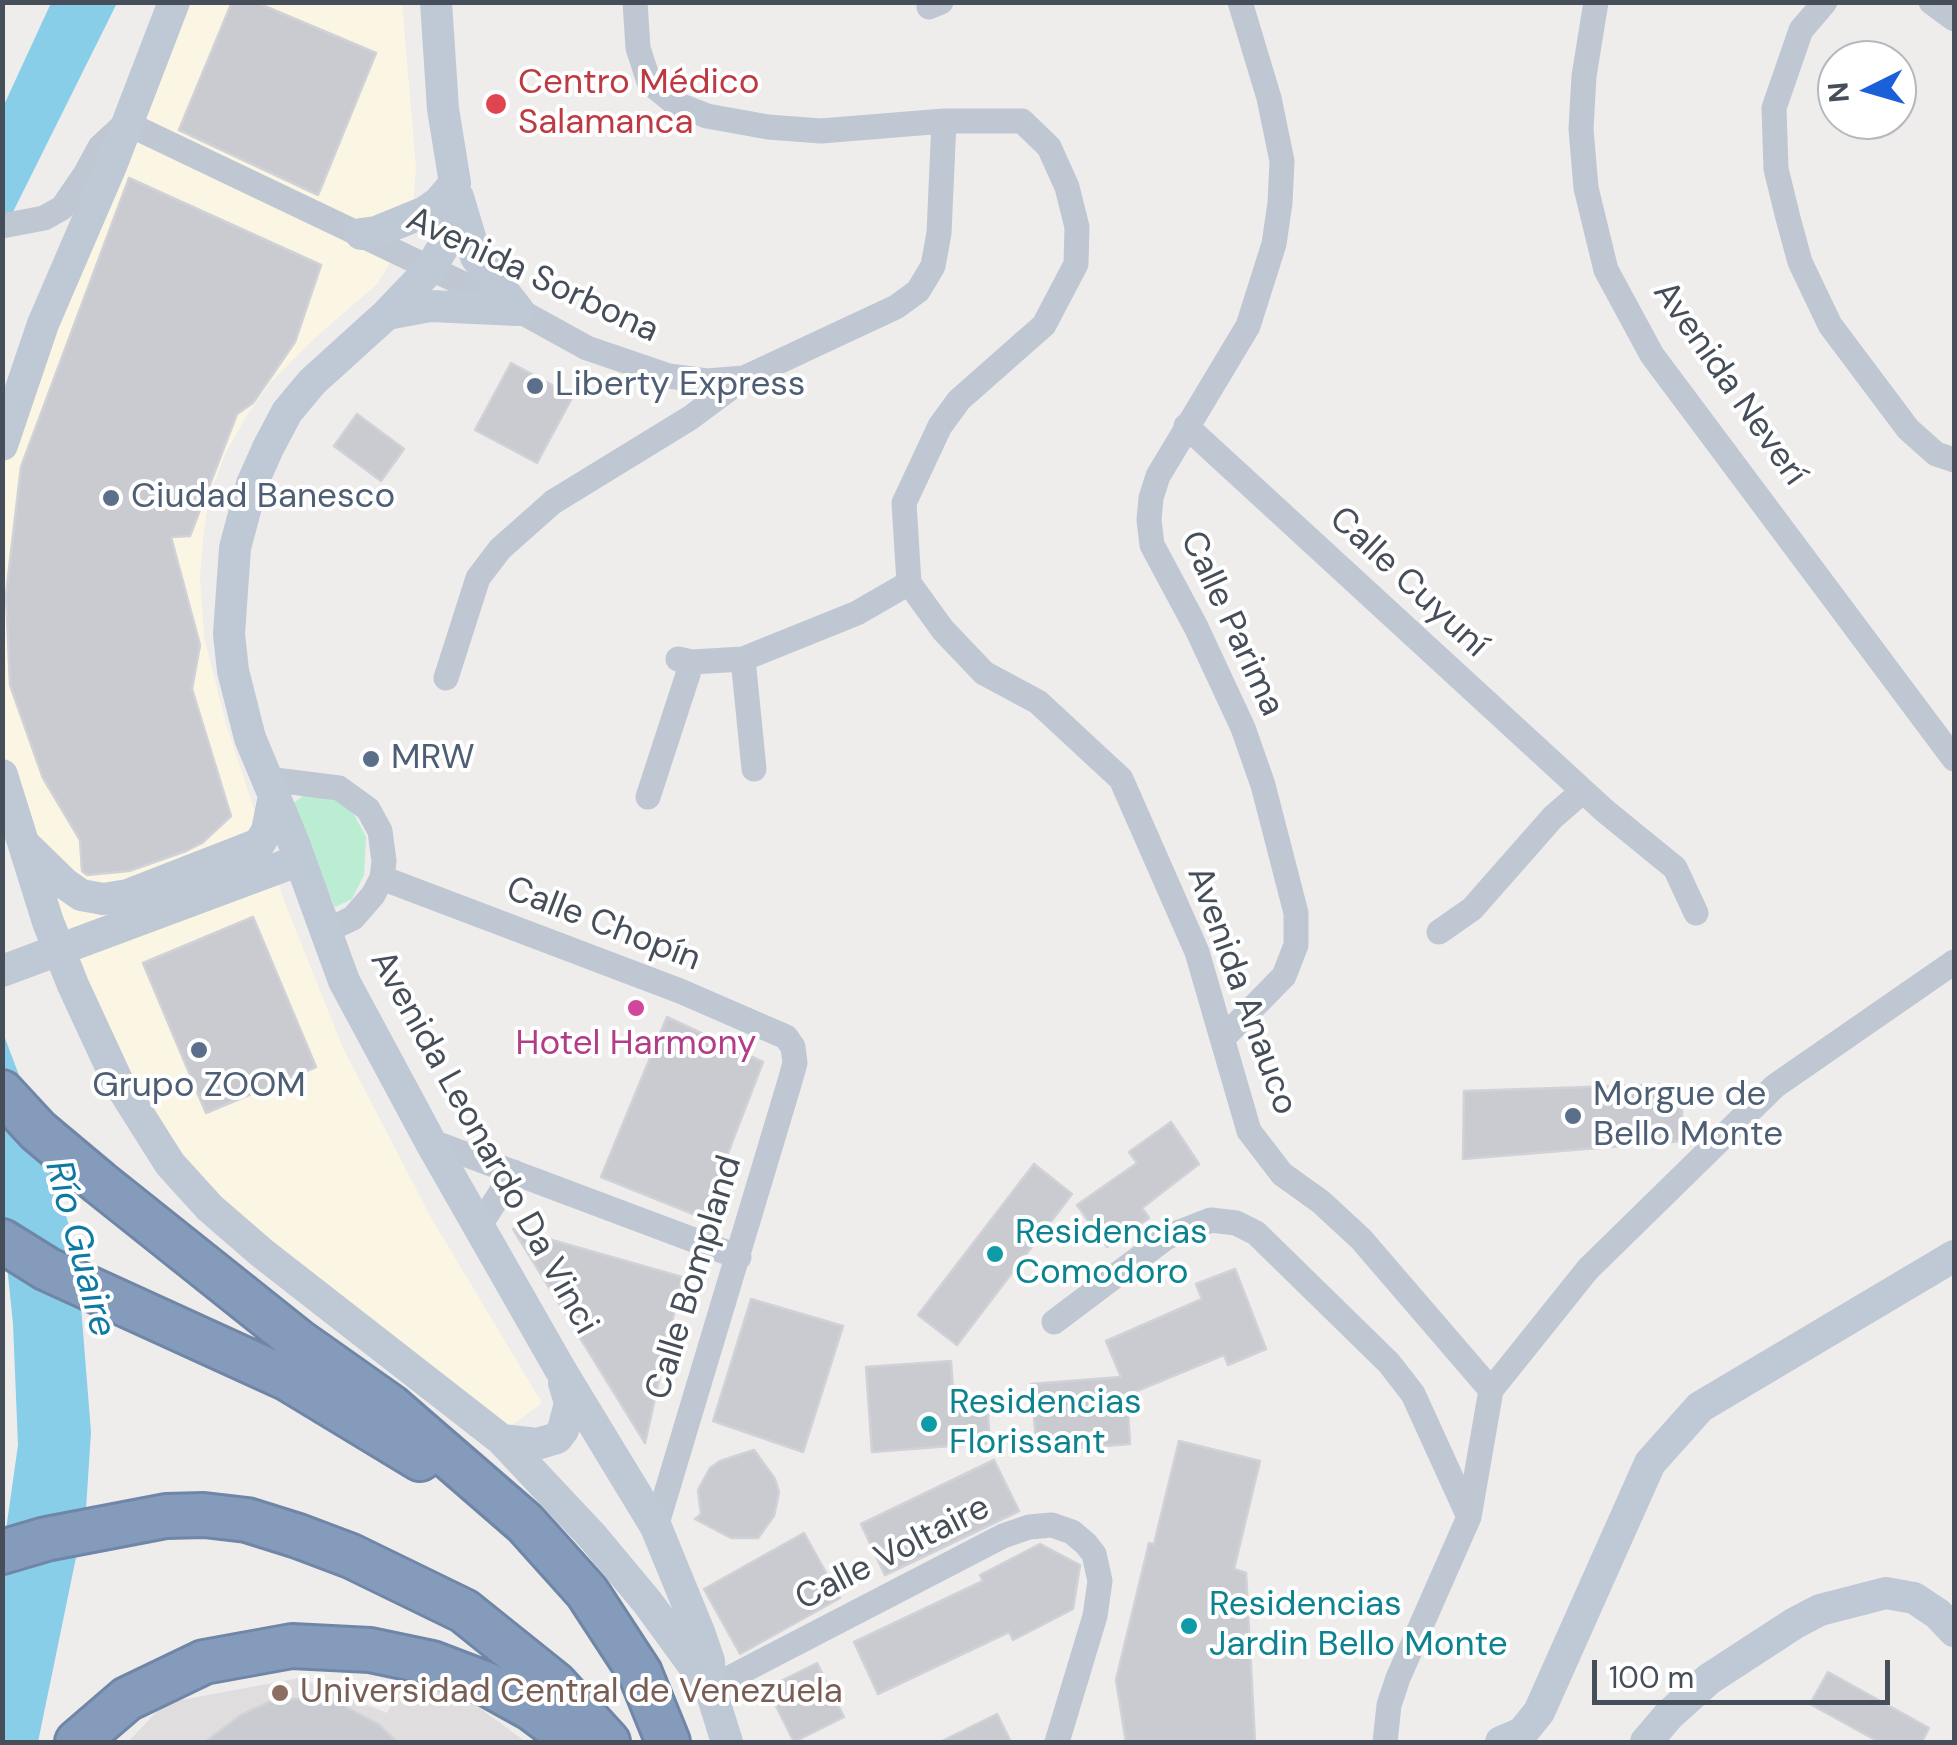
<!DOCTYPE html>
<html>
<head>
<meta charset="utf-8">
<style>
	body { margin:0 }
	#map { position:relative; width:1957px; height:1745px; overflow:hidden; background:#efecec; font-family:"DM Sans",sans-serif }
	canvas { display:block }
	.frame { position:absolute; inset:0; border:5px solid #454e59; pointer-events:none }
	.north { position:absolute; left:1817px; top:40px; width:100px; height:100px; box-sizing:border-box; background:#fff; border:2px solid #b5b8bd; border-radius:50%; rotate:265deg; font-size:28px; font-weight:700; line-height:40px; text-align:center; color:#454e59 }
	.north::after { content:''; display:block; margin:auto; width:35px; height:45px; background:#1c60d9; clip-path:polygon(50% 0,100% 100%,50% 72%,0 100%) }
	.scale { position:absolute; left:1592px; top:1660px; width:298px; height:45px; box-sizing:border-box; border:5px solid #454e59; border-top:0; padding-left:12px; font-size:30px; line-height:35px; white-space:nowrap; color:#454e59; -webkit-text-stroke:8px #fff; paint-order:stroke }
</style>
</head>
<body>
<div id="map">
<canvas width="1957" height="1745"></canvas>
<div class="frame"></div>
<div class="north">N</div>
<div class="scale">100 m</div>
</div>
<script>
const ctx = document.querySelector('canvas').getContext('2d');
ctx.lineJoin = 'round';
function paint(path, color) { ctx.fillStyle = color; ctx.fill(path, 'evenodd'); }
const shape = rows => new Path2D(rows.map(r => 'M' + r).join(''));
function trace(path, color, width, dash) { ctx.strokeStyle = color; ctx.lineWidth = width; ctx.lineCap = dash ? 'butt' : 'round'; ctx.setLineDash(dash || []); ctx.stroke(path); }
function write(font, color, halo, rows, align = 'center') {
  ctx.font = font + ' "DM Sans",sans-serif'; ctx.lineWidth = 8; ctx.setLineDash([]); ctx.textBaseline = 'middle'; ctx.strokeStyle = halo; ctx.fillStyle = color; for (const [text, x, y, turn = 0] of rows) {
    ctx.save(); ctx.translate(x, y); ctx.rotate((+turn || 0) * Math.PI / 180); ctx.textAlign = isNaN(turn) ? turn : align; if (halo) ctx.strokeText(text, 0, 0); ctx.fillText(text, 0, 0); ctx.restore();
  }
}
paint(shape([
	[179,3,402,3,416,168,413,206,395,255,377,284,315,338,271,382,249,412,226,452,210,494,204,529,200,577,204,637,226,724,285,903,343,1048,430,1216,542,1403,496,1437,151,1141,3,764,3,419]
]), '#fbf6e4');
paint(shape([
	[414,1660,526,1742,128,1742,165,1703,299,1678,387,1713]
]), '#e0ddde');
paint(shape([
	[313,789,348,803,366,837,364,875,352,899,335,907,292,804]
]), '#baedd2');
paint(shape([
	[51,3,117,3,3,232,3,107],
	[2,1030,52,1163,77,1256,91,1432,86,1509,38,1742,3,1742,2,1558,18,1445,13,1324,2,1217]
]), '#88cee9');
const building = shape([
	[232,2,255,2,376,53,318,195,179,130,232,2],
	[129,178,321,265,295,342,253,403,237,414,190,536,171,537,200,645,192,689,231,816,202,843,186,851,129,871,87,875,82,871,80,840,43,778,10,685,6,595,21,467,129,178],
	[511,363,573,396,537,463,475,430,511,363],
	[357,414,404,449,381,481,334,446,357,414],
	[253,917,316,1067,206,1113,143,963,253,917],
	[667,1017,763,1062,703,1218,601,1177,667,1017],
	[1681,1084,1683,1141,1463,1159,1464,1091,1681,1084],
	[1171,1122,1199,1164,1142,1208,1149,1218,1107,1247,1077,1205,1137,1163,1129,1152,1171,1122],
	[1034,1164,1072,1194,957,1345,918,1315,1034,1164],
	[513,1229,682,1277,645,1443,513,1229],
	[1235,1269,1266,1349,1228,1365,1224,1355,1127,1395,1130,1444,1011,1453,1036,1440,1031,1384,1121,1377,1106,1341,1202,1299,1196,1284,1235,1269],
	[751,1299,843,1326,803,1452,713,1421,751,1299],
	[951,1361,954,1405,987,1402,990,1443,872,1452,866,1367,951,1361],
	[1179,1441,1260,1461,1234,1569,1246,1573,1255,1742,1126,1742,1116,1680,1149,1543,1154,1544,1179,1441],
	[754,1450,775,1479,779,1492,774,1516,758,1538,731,1538,695,1519,701,1514,698,1490,710,1468,720,1461,754,1450],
	[994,1460,1019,1511,885,1575,861,1524,994,1460],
	[804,1533,840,1598,740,1654,704,1589,804,1533],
	[1040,1544,1080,1565,1073,1609,1013,1640,1009,1632,878,1694,854,1642,983,1581,980,1575,1040,1544],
	[817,1663,844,1717,794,1742,767,1688,817,1663],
	[1828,1672,1929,1728,1922,1742,1879,1742,1810,1704,1828,1672],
	[307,1698,340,1704,378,1724,397,1742,205,1742,241,1715,269,1702,307,1698],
	[997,1714,1011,1742,940,1742,997,1714]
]);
paint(building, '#c9cbd1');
trace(building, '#d0d2d8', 2.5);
const highway = shape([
	[2,1092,38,1131,100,1183,298,1341,390,1406,525,1523,587,1592,640,1673,668,1742],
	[2,1241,47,1269,288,1379,420,1459],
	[2,1552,46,1539,166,1516,204,1515,247,1520,298,1536,351,1556,464,1611,555,1684,608,1742],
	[77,1742,127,1699,204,1662,292,1646,370,1650,432,1663,487,1684,532,1709,576,1742]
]);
trace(highway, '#6f86a7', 48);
trace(shape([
	[635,2,638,48,649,82,676,104,707,116,768,127,821,131,944,121,1022,121,1049,147,1067,187,1077,227,1076,264,1044,325,959,400,940,426,904,503,909,583,943,630,984,673,1038,702,1121,779,1197,952,1249,1131,1282,1174,1321,1202,1361,1239,1491,1390],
	[1596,2,1584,76,1581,129,1586,188,1606,270,1652,355,1954,759],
	[1825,2,1801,30,1774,108,1776,169,1788,218,1800,262,1830,325,1908,429,1936,454,1954,460],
	[1931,2,1954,19],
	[929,7,941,2],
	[2,226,44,218,62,208,86,173,100,147,126,123,518,310,587,348,669,376,707,381,744,378,896,307,918,291,933,266,939,233,944,121],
	[1186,426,1605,811,1675,868,1696,913],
	[678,659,692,662,743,659,857,613,909,583],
	[743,659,754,769],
	[446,678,478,578,500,549,553,502,690,418,744,378],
	[267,779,339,788,368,809,380,831,384,861,382,878,373,895,353,918,326,931],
	[648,797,692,662],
	[382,878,680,991,786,1037,793,1047,795,1063,790,1081,656,1527],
	[1439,932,1472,909,1553,817,1583,791],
	[1224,1037,1284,976,1296,945,1296,913,1263,785,1243,728,1196,627,1152,545,1149,520,1151,498,1158,476,1248,326,1274,244,1280,203,1282,161,1269,98,1240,2],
	[430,1141,739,1257],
	[480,1225,514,1172],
	[1054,1322,1167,1237,1211,1220,1236,1223,1256,1233,1389,1363,1413,1394,1469,1517],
	[710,1688,1003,1536,1029,1527,1052,1525,1072,1532,1086,1544,1094,1554,1100,1581,1095,1616,1057,1742],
	[1385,1742,1389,1705,1398,1678,1469,1517,1491,1390,1588,1269,1775,1086,1954,962]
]), '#bfc7d2', 25);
trace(shape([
	[436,2,443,109,455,183,443,247,430,269,387,314,312,382,287,412,268,448,252,484,235,548,229,634,233,671,250,738,293,841,344,981,430,1141,560,1369,656,1527,699,1632,709,1661,710,1688],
	[458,197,476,257,518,310],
	[361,234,376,232,425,212,438,203,455,183],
	[387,314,430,306,518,310],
	[2,445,43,324,111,166,174,2],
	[2,775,48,922,73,985,117,1080,170,1164,210,1208,262,1253,502,1440,593,1537,648,1603,710,1688,727,1742],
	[26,846,64,883,81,895,103,899,128,895,259,844,267,831,274,796],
	[2,971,300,860],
	[502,1440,537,1444,557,1438,563,1430,570,1403,564,1383],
	[1501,1742,1522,1733,1539,1712,1650,1463,1700,1407,1954,1256],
	[1646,1742,1669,1715,1709,1679,1795,1623,1820,1610,1886,1593,1914,1598,1938,1614,1954,1631]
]), '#bfc8d5', 32);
trace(highway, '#849bbb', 42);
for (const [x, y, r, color] of [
	[496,104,12,"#e0444e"],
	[535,386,10,"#5c6f8a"],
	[111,498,10,"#5c6f8a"],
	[371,759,10,"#5c6f8a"],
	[636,1008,10,"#d1479c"],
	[199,1050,10,"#5c6f8a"],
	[1573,1116,10,"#5c6f8a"],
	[995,1254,10,"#0f9aa8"],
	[929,1424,10,"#0f9aa8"],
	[1189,1626,10,"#0f9aa8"],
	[280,1693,10,"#8d6e63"]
]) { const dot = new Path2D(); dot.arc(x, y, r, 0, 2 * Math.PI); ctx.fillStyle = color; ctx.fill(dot); trace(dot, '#fff', 4); }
write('35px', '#be3a42', '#fff', [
	["Centro Médico",518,84],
	["Salamanca",518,124]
], 'left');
write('35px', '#454e59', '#fff', [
	["Avenida Sorbona",532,276,25],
	["Avenida Neverí",1729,384,55],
	["Calle Cuyuní",1408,583,43],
	["Calle Parima",1231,624,65],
	["Calle Chopín",603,925,21],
	["Avenida Anauco",1241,991,70],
	["Avenida Leonardo Da Vinci",483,1143,61],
	["Calle Bompland",695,1278,-73],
	["Calle Voltaire",893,1554,-27]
]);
write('35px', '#4e5e75', '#fff', [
	["Liberty Express",555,386],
	["Ciudad Banesco",131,498],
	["MRW",391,759],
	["Grupo ZOOM",199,1087,"center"],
	["Morgue de",1593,1096],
	["Bello Monte",1593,1136]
], 'left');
write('35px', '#b23c85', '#fff', [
	["Hotel Harmony",636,1045]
]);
write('35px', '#0d838f', '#fff', [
	["Residencias",1015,1234],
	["Comodoro",1015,1274],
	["Residencias",949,1404],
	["Florissant",949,1444],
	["Residencias",1209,1606],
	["Jardin Bello Monte",1209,1646]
], 'left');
write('35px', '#785e54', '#fff', [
	["Universidad Central de Venezuela",300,1693]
], 'left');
write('italic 38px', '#0e79a3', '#fff', [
	["Río Guaire",79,1249,75]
]);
</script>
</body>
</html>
